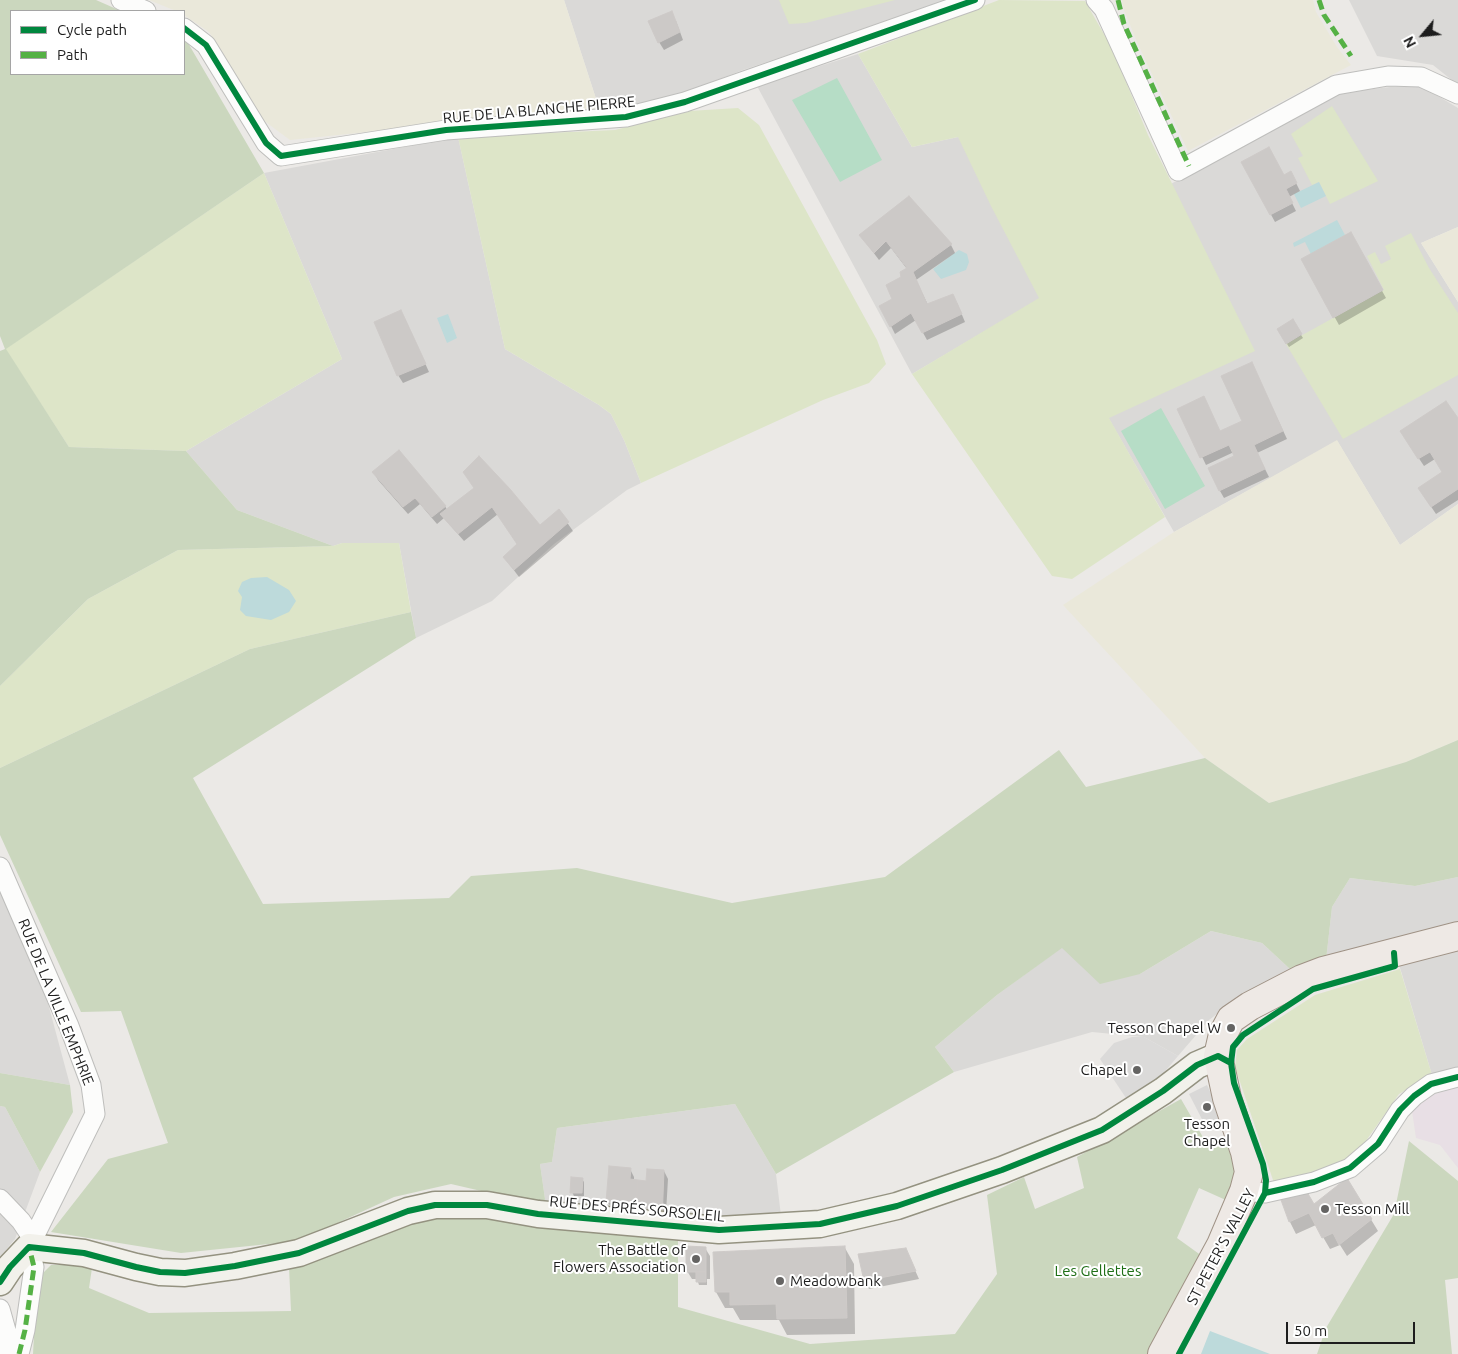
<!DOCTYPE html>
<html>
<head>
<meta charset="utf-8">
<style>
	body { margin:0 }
	#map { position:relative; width:1458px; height:1354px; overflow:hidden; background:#ebe9e6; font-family:Ubuntu,sans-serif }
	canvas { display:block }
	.legend { position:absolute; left:10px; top:10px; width:175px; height:65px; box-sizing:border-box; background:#fff; border:1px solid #a5a5a5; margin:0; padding:6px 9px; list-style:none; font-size:15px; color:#1d1d1d }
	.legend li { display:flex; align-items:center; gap:10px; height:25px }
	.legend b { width:25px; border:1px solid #a5a5a5 }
	.north { position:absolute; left:1398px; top:10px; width:50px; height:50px; -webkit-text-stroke:4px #fff; paint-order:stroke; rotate:242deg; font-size:14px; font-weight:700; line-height:20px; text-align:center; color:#1d1d1d }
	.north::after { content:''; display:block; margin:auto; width:18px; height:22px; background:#1d1d1d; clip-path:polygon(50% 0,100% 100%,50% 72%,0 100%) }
	.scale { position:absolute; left:1286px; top:1322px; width:129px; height:22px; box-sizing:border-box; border:2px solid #1d1d1d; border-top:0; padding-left:6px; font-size:15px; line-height:18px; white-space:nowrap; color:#1d1d1d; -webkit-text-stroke:4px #fff; paint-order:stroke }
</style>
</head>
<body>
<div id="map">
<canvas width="1458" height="1354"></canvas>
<ul class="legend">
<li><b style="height:6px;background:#00873e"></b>Cycle path</li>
<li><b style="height:6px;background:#55b145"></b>Path</li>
</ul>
<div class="north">N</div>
<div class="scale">50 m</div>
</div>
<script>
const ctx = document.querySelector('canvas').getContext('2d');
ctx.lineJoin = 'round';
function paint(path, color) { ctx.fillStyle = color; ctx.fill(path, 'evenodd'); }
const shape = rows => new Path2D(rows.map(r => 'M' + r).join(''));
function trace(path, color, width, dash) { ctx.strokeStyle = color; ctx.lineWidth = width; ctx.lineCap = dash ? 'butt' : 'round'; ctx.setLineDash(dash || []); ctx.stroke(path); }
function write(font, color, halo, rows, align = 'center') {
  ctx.font = font + ' Ubuntu,sans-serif'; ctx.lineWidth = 4; ctx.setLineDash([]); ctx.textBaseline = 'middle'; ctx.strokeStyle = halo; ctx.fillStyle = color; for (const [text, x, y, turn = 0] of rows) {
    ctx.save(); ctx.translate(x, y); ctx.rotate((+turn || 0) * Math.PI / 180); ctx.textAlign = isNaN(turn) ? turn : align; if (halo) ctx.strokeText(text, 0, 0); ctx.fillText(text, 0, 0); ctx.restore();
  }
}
paint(shape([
	[564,0,950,0,743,70,683,93,624,110,599,108],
	[1349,0,1458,0,1458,85,1433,65,1377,56],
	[858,54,912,147,958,137,1169,185,1331,94,1390,87,1423,87,1458,108,1458,227,1421,243,1458,302,1458,504,1400,545,1337,441,1174,532,1040,299,912,374,757,86],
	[458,137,505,349,599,405,611,414,624,440,641,483,627,490,554,544,492,601,416,638,399,543,342,543,333,546,237,510,186,451,342,359,264,173],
	[1458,877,1458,926,1326,960,1332,907,1350,878,1415,886],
	[0,886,46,996,70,1085,0,1073],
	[1211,931,1262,943,1291,970,1230,1004,1209,1020,1178,1056,1144,1037,1092,1032,954,1072,935,1047,997,995,1062,947,1140,974],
	[1458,944,1458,1069,1432,1075,1398,961],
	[735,1104,776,1174,781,1216,691,1222,546,1206,540,1164,552,1162,557,1128],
	[0,1106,5,1107,40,1172,15,1239,0,1257]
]), '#dad9d7');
paint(shape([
	[1458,1087,1458,1168,1440,1145,1416,1138,1412,1111,1432,1095]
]), '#e8dfe5');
paint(shape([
	[1207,1085,1224,1121,1207,1129,1189,1094]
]), '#d9d8d7');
paint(shape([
	[149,0,564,0,599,108,290,140,263,120,209,32,184,15,184,11,176,11],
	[1122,0,1313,0,1316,12,1337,47,1351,65,1188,151,1137,42,1124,10],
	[1458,227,1458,302,1421,243],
	[1337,440,1400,545,1458,504,1458,740,1406,762,1269,803,1205,758,1063,605,1174,532]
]), '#eae8da');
paint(shape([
	[779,0,895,0,806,23,789,24],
	[999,0,1085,1,1112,48,1148,135,1255,351,1109,418,1165,517,1072,579,1052,576,912,374,1039,298,991,206,958,137,912,147,858,54],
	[1332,106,1378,181,1330,204,1319,182,1312,185,1298,158,1303,156,1291,134],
	[738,108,759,125,877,340,886,364,869,383,823,400,641,483,624,440,611,414,599,405,505,349,458,137,615,130,689,111],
	[264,173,342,359,186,451,69,447,5,349],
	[1411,233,1429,268,1458,313,1458,375,1343,439,1286,344,1384,290,1367,256,1375,252,1381,264,1391,259,1385,246],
	[342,543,399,543,411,612,250,649,0,768,0,686,88,599,178,550,333,546],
	[1400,969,1432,1075,1399,1094,1356,1155,1317,1171,1274,1183,1235,1067,1237,1050,1247,1039,1315,995]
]), '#dde5c8');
paint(shape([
	[0,0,96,0,121,11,11,11,11,74,184,74,184,41,188,43,264,173,6,349,69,447,186,451,237,510,333,546,178,550,88,599,0,686,0,351,5,349,0,336],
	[411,612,416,638,193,778,263,904,449,898,471,876,577,868,732,903,885,877,1059,750,1086,787,1205,758,1269,803,1406,762,1458,740,1458,877,1415,886,1350,878,1332,907,1326,960,1291,970,1262,943,1211,931,1140,974,1100,984,1062,948,997,995,935,1047,954,1072,776,1174,735,1104,557,1128,552,1162,540,1164,546,1206,451,1184,394,1197,298,1241,181,1253,51,1232,108,1159,168,1143,121,1011,81,1012,0,835,0,768,250,649],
	[0,1073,70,1085,73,1112,40,1172,5,1107,0,1106],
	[1181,1099,1204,1139,1230,1137,1237,1169,1228,1201,1199,1188,1177,1238,1202,1256,1147,1354,33,1354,37,1279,51,1265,71,1265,92,1268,89,1288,149,1313,291,1311,289,1267,414,1218,475,1213,678,1241,678,1307,810,1344,955,1334,997,1274,987,1195,1024,1177,1035,1209,1084,1188,1077,1157],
	[1409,1141,1458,1181,1458,1278,1445,1280,1452,1354,1317,1354,1326,1328,1394,1214]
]), '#cbd7be');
paint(shape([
	[837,78,882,160,840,182,792,100],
	[1161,408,1205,486,1165,509,1121,431]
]), '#b6ddc6');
paint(shape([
	[1132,1037,1144,1037,1178,1056,1156,1082,1130,1104,1100,1059,1114,1043]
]), '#dbdad9');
paint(shape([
	[1319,182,1326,196,1301,208,1294,194],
	[1337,220,1345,235,1311,254,1305,242,1294,247,1293,243],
	[959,250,967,254,969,262,966,270,941,279,933,269],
	[448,314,457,338,447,343,437,318],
	[267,577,289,590,296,601,289,612,271,620,246,616,240,610,242,597,238,591,242,582,251,578],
	[1210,1331,1270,1354,1201,1354]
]), '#bddadb');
paint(shape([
	[676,21,683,40,664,50,659,42],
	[1243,163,1284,176,1291,173,1300,191,1289,197,1296,211,1275,222],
	[909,198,951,245,955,253,916,280,928,305,957,303,965,322,927,340,916,320,895,334,881,306,893,299,907,269,891,248,879,260,861,236],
	[1350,233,1386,298,1339,325,1303,260],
	[405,319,429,372,403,383,398,375],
	[1292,321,1303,338,1289,347,1278,330],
	[1255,371,1287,439,1257,453,1269,477,1224,498,1220,491,1236,457,1234,452,1206,465,1179,409,1220,433,1244,422],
	[1458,421,1458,500,1436,514,1424,496,1444,472,1435,459,1424,466,1406,439],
	[374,472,445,506,447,510,475,488,540,527,559,511,573,531,519,577,504,557,518,545,498,514,464,541,444,518,437,524,420,504,408,514,378,480],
	[630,1169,634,1177,634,1181,647,1182,664,1171,668,1179,665,1230,612,1209,607,1201],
	[582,1179,584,1182,584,1196,574,1196,572,1192],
	[1347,1180,1378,1231,1347,1256,1340,1245,1330,1249,1316,1225,1296,1234,1290,1222,1282,1201,1314,1205],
	[705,1248,710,1256,710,1279,707,1279,707,1285,699,1285,697,1279,692,1279,687,1271],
	[845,1248,854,1264,855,1334,787,1335,779,1320,740,1320,733,1308,725,1308,716,1292],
	[906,1250,919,1279,869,1289,865,1281,859,1255]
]), '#0003');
const building = shape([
	[672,11,680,32,658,43,648,21,672,11],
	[1269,147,1284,175,1291,171,1297,183,1286,189,1293,203,1270,215,1241,162,1269,147],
	[909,196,952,244,913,272,927,304,953,294,962,314,922,333,911,313,890,327,879,306,892,299,886,285,901,277,900,272,907,268,886,241,874,253,859,235,909,196],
	[1351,232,1383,290,1333,318,1301,259,1351,232],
	[401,310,426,364,397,376,374,322,401,310],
	[1293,319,1302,334,1286,344,1277,329,1293,319],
	[1252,362,1283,431,1254,445,1265,469,1219,491,1208,468,1234,456,1229,445,1200,458,1177,409,1204,396,1220,431,1242,421,1221,376,1252,362],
	[1446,401,1458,418,1458,489,1431,507,1418,488,1442,472,1430,452,1418,459,1400,431,1446,401],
	[399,450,446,506,432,517,415,498,403,507,372,472,399,450],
	[479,456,510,489,540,525,559,509,569,522,514,570,503,557,517,544,492,507,458,534,440,514,474,488,463,472,479,456],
	[609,1166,631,1168,630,1179,638,1180,636,1204,606,1202,609,1166],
	[647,1169,664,1170,662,1222,644,1221,645,1205,636,1204,638,1180,646,1181,647,1169],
	[571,1177,583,1178,582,1193,570,1193,571,1177],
	[1347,1178,1372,1219,1339,1245,1333,1233,1322,1238,1309,1213,1289,1222,1281,1200,1307,1192,1314,1204,1347,1178],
	[686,1246,706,1247,706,1272,686,1272,686,1246],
	[845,1246,847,1318,777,1319,776,1304,730,1305,730,1292,715,1292,713,1252,845,1246],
	[906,1248,916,1271,864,1281,858,1254,906,1248],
	[696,1272,706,1272,706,1282,696,1282,696,1272]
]);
paint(building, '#ccc9c7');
trace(building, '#cecac8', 1);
const minor = shape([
	[121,0,146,11],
	[1096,0,1104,9,1178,171,1336,85,1388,76,1421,77,1458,94],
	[184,28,206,45,266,143,281,156,446,130,626,117,685,102,975,0],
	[0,867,69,1026,91,1085,95,1114,29,1247,34,1267,25,1330,19,1354],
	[1244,1191,1265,1193,1314,1182,1350,1168,1378,1144,1400,1110,1414,1096,1431,1084,1458,1077],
	[0,1199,21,1221,33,1239],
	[0,1309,7,1334,3,1354]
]);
const secondary = shape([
	[0,1282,10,1267,29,1247,84,1253,136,1267,160,1272,185,1273,235,1266,299,1253,408,1211,435,1205,487,1205,538,1214,719,1230,820,1224,897,1206,1002,1170,1102,1130,1163,1091,1197,1065,1218,1056]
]);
const primary = shape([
	[1162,1354,1221,1245,1244,1191,1249,1172,1245,1152,1227,1098,1218,1056,1223,1034,1231,1019,1250,1006,1302,979,1323,971,1458,936]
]);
trace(minor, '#bebebc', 21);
trace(secondary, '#949280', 29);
trace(primary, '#9f9285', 30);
trace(minor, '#fcfcfb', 19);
trace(secondary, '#f2f1eb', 26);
trace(primary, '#eee9e5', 28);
trace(shape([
	[1118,0,1124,24,1189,166],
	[1319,0,1324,15,1351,56],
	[19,1354,25,1330,34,1267,29,1247]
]), '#55b145', 5, [10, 5]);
trace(shape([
	[184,28,206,45,266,143,281,156,446,130,626,117,685,102,975,0],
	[1231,1063,1233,1047,1243,1035,1313,989,1395,966,1394,953],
	[1265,1193,1314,1182,1350,1168,1378,1144,1400,1110,1414,1096,1431,1084,1458,1077],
	[0,1282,10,1267,29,1247,84,1253,136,1267,160,1272,185,1273,235,1266,299,1253,408,1211,435,1205,487,1205,538,1214,719,1230,820,1224,897,1206,1002,1170,1102,1130,1163,1091,1197,1065,1218,1056,1231,1063,1234,1083,1263,1164,1266,1180,1265,1193,1179,1354]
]), '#00873e', 6);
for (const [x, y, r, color] of [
	[1231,1028,5,"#656463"],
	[1137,1070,5,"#656463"],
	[1207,1107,5,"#656463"],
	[1325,1209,5,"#656463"],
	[696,1259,5,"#656463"],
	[780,1281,5,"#656463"]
]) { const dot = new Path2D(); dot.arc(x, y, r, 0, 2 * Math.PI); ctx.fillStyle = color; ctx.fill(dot); trace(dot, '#fff', 2); }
write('15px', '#1d1d1d', '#fff', [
	["RUE DE LA BLANCHE PIERRE",539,110,-5],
	["RUE DE LA VILLE EMPHRIE",56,1002,68],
	["RUE DES PRÉS SORSOLEIL",637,1209,5],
	["ST PETER'S VALLEY",1221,1247,-62]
]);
write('15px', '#1d1d1d', '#fff', [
	["Tesson Chapel W",1221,1028],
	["Chapel",1127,1070],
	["Tesson",1207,1124,"center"],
	["Chapel",1207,1141,"center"],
	["Tesson Mill",1335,1209,"left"],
	["The Battle of",686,1250],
	["Flowers Association",686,1267],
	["Meadowbank",790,1281,"left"]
], 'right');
write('15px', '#1f6f17', '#fff', [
	["Les Gellettes",1098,1271]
]);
</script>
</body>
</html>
